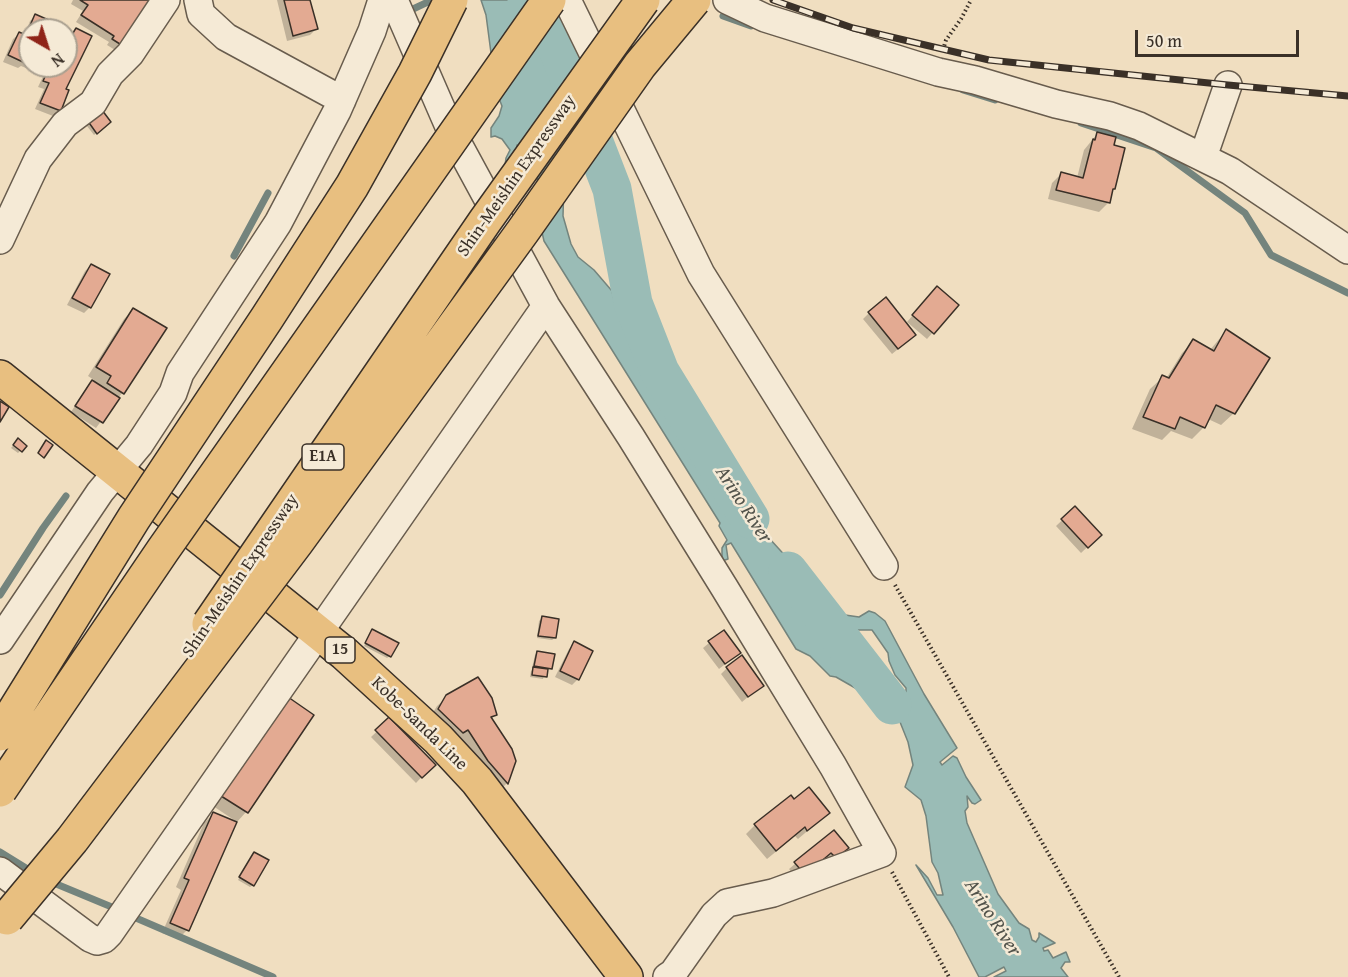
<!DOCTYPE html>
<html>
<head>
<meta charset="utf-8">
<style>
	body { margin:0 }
	#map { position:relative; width:1348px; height:977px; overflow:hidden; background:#f0dec0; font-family:"Gentium Book Plus",serif }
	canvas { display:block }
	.north { position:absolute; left:18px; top:18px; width:60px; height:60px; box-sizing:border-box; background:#f5ead6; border:2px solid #aaa090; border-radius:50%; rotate:141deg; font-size:16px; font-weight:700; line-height:24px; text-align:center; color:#3a3027 }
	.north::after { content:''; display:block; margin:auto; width:21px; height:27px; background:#8f2418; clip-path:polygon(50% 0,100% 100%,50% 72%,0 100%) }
	.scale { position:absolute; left:1135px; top:30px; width:164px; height:27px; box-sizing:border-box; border:3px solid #3a3027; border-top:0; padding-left:8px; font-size:18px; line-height:21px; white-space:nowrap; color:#3a3027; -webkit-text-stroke:4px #f5ead6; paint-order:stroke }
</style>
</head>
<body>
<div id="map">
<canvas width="1348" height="977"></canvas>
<div class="north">N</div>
<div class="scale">50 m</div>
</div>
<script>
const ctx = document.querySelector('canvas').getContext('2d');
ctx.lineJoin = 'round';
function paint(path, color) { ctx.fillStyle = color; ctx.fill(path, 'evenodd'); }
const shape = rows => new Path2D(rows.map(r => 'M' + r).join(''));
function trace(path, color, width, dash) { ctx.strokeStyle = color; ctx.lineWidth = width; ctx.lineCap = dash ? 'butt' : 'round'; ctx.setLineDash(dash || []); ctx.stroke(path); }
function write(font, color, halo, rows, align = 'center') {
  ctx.font = font + ' "Gentium Book Plus",serif'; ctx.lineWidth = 5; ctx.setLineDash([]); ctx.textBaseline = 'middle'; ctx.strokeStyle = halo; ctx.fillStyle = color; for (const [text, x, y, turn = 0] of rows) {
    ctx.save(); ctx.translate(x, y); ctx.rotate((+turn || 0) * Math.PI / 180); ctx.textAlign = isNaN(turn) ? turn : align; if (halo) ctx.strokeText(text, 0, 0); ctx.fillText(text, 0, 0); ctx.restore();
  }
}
const water = shape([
	[481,0,540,0,590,103,577,118,583,135,564,181,563,216,571,244,578,257,594,270,612,291,615,304,702,446,753,515,758,526,790,561,802,570,804,584,845,615,859,617,869,611,875,613,885,621,924,694,957,748,940,762,942,765,953,756,957,758,966,777,981,800,975,804,972,803,967,796,968,807,965,811,967,823,998,894,1019,923,1029,929,1032,940,1036,942,1039,937,1039,933,1055,943,1043,948,1044,951,1048,950,1053,958,1066,952,1070,962,1065,962,1061,968,1068,977,994,977,1006,971,1004,967,985,977,979,977,953,927,916,865,928,878,937,895,943,895,938,873,932,862,926,816,921,800,905,787,913,765,908,742,900,722,890,704,880,693,873,690,857,689,836,677,830,676,810,656,796,649,731,543,726,545,728,559,722,561,722,548,727,540,719,526,720,523,544,241,539,219,537,172,522,147,517,145,516,153,505,165,506,158,510,150,502,139,495,136,491,137,491,128,499,116,502,106,496,91,486,15,481,0],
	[803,601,809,602,814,612,827,613,841,627,847,630,872,630,888,653,889,661,895,675,906,688,906,694,901,693,898,684,884,674,871,672,835,647,802,605,803,601]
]);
paint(water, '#9abcb6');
trace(water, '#74847d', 1.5);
paint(shape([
	[73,0,154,0,123,55,107,45,109,42,76,22,83,11,71,4],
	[277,0,309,0,316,29,310,35,287,41],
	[35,16,67,29,66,31,30,30,30,66,45,66,38,73,21,66,18,68,3,62,13,39,19,34,24,36,30,21],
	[76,29,63,89,67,91,59,111,53,116,35,109,44,89,38,87,48,66,66,66,66,37,68,38],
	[83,121,109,122,94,135],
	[1097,134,1113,147,1114,189,1111,192,1108,203,1099,212,1048,199,1052,183,1061,174,1077,178,1084,150],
	[91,265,90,307,84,313,67,305,85,271],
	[931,294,957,305,927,339,907,322],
	[133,310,165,329,122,393,96,428,71,412,87,387,94,380,88,376,124,319],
	[869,313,908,341,892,354,863,319],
	[1226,331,1234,413,1221,425,1208,419,1204,427,1192,439,1171,431,1162,440,1132,429,1150,389,1163,377,1166,379,1182,353,1194,341,1210,350],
	[18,440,25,446,18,453,11,448],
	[1075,508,1100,535,1081,553,1056,526],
	[542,618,555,638,552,640,537,638,539,621],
	[370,634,390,656,387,658,364,646],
	[575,643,578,679,572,685,555,677,569,649],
	[709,643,739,653,719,669,703,648],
	[537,653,551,668,546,670,543,679,530,677,531,671,534,668,532,668,535,655],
	[727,668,762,685,742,702,721,674],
	[447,697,495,715,491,719,514,761,507,783,498,792,429,719,437,706],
	[279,708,312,716,246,812,237,822,213,806],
	[389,720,433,765,416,783,371,737],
	[213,814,187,930,178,939,162,933,181,890,176,887,204,823],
	[818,822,798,839,795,836,767,859,746,834,755,825],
	[833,832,847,848,829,863,825,858,798,880,789,869],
	[252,856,253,885,250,887,238,880]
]), '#0003');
trace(shape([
	[413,9,432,0],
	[723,16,751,26],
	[963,90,995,100],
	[1081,123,1156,148,1245,213,1271,255,1348,293],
	[234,256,268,193],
	[0,595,43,528,66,496],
	[0,852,34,873],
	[49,881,119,910],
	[129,915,273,977]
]), '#74847d', 7);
trace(shape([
	[527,0,558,49,612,189,633,303,660,372,750,519],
	[788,571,892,705]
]), '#9abcb6', 39);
const building = shape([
	[80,0,157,0,131,51,112,39,114,36,81,15,88,5,80,0],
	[284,0,310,0,318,29,293,36,284,0],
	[35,14,69,29,66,35,66,30,30,30,30,62,27,60,25,63,8,55,19,32,26,35,35,14],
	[76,28,92,36,66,89,69,90,61,111,40,103,49,83,43,81,50,66,66,66,66,36,70,38,76,28],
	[99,106,111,122,97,134,85,117,99,106],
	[1097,132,1116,137,1114,145,1125,148,1115,189,1113,189,1110,203,1056,190,1061,172,1083,178,1093,139,1095,140,1097,132],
	[91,264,110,274,91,308,72,298,91,264],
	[937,286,959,305,934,334,912,315,937,286],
	[886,297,916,335,898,349,868,312,886,297],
	[133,308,167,328,124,394,107,383,111,376,96,367,133,308],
	[1226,329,1270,358,1235,414,1216,405,1205,428,1180,417,1175,429,1143,417,1162,375,1169,378,1193,339,1214,351,1226,329],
	[92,380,120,398,103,423,75,406,92,380],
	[0,401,9,407,0,422,0,401],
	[18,438,27,446,22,452,13,445,18,438],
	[46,440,53,445,44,458,38,453,46,440],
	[1075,506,1102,535,1088,548,1061,519,1075,506],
	[542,616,559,619,556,638,538,636,542,616],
	[372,629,399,643,391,657,365,643,372,629],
	[724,630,741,653,725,664,708,641,724,630],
	[574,641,593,651,579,680,560,671,574,641],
	[537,651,555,654,552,669,534,666,537,651],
	[742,655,764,686,748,697,726,667,742,655],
	[533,667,548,669,547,677,532,675,533,667],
	[478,677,492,698,497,715,491,717,512,749,516,761,508,784,488,761,468,730,463,733,438,709,446,695,478,677],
	[288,697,314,715,248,813,221,796,288,697],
	[389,717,436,765,422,778,375,730,389,717],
	[809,787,830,813,807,831,805,827,776,851,754,824,791,795,794,799,809,787],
	[213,812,237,822,189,931,170,923,189,880,184,878,213,812],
	[834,830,849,848,836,858,831,853,805,875,794,862,834,830],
	[254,852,269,860,254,886,239,877,254,852]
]);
paint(building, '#e3aa92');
trace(building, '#3a3027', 1.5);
const minor = shape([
	[198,0,201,14,226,37,342,100],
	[394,0,451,131,546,306,631,437,724,587,833,766,882,853,773,893,727,903,714,915,673,973,667,977],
	[567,0,701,274,884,566],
	[727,0,765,18,938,72,975,80,1056,104,1110,116,1139,126,1230,171,1348,250],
	[1203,157,1228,85],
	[0,240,38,159,65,124,93,103,110,74,130,54,166,0],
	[0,640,100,492,139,445,173,393,180,373,278,223,337,111,372,31,382,0],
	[0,871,90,938,97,941,104,939,109,934,546,306]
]);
const major = shape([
	[0,377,345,654,438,739,477,781,626,977]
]);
trace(minor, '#685c4d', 30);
trace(major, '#3a3027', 36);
trace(shape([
	[943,50,946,40,961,19,971,0],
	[895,585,1119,977],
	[892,872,949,977]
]), '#3a3027', 4, [1.5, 3]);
trace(minor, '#f5ead6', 27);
trace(major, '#e8bf80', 33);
const rail = shape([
	[773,0,853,28,989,60,1228,85,1348,96]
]);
trace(rail, '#3a3027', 7);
trace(rail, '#f5ead6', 4.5, [14]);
const highwayBridge = shape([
	[209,624,485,221,643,0],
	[0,734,134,518,267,318,352,186,415,73,451,0],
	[0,790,163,550,549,0],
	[7,918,72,840,297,542,523,231,640,65,694,0]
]);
trace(highwayBridge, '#3a3027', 36, []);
trace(highwayBridge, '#e8bf80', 33);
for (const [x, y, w] of [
	[323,457,42],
	[340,650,30]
]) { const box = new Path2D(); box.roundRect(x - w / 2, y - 13, w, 26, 4.5); ctx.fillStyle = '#f5ead6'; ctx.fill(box); trace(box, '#3a3027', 1.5); }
write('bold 16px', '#3a3027', null, [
	["E1A",323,457],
	["15",340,650]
]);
write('18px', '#3a3027', '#f5ead6', [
	["Shin-Meishin Expressway",517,176,-55],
	["Shin-Meishin Expressway",241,576,-56],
	["Kobe-Sanda Line",419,724,44]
]);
write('italic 20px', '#52534b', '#f5ead6', [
	["Arino River",743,505,57],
	["Arino River",992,918,57]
]);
</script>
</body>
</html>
